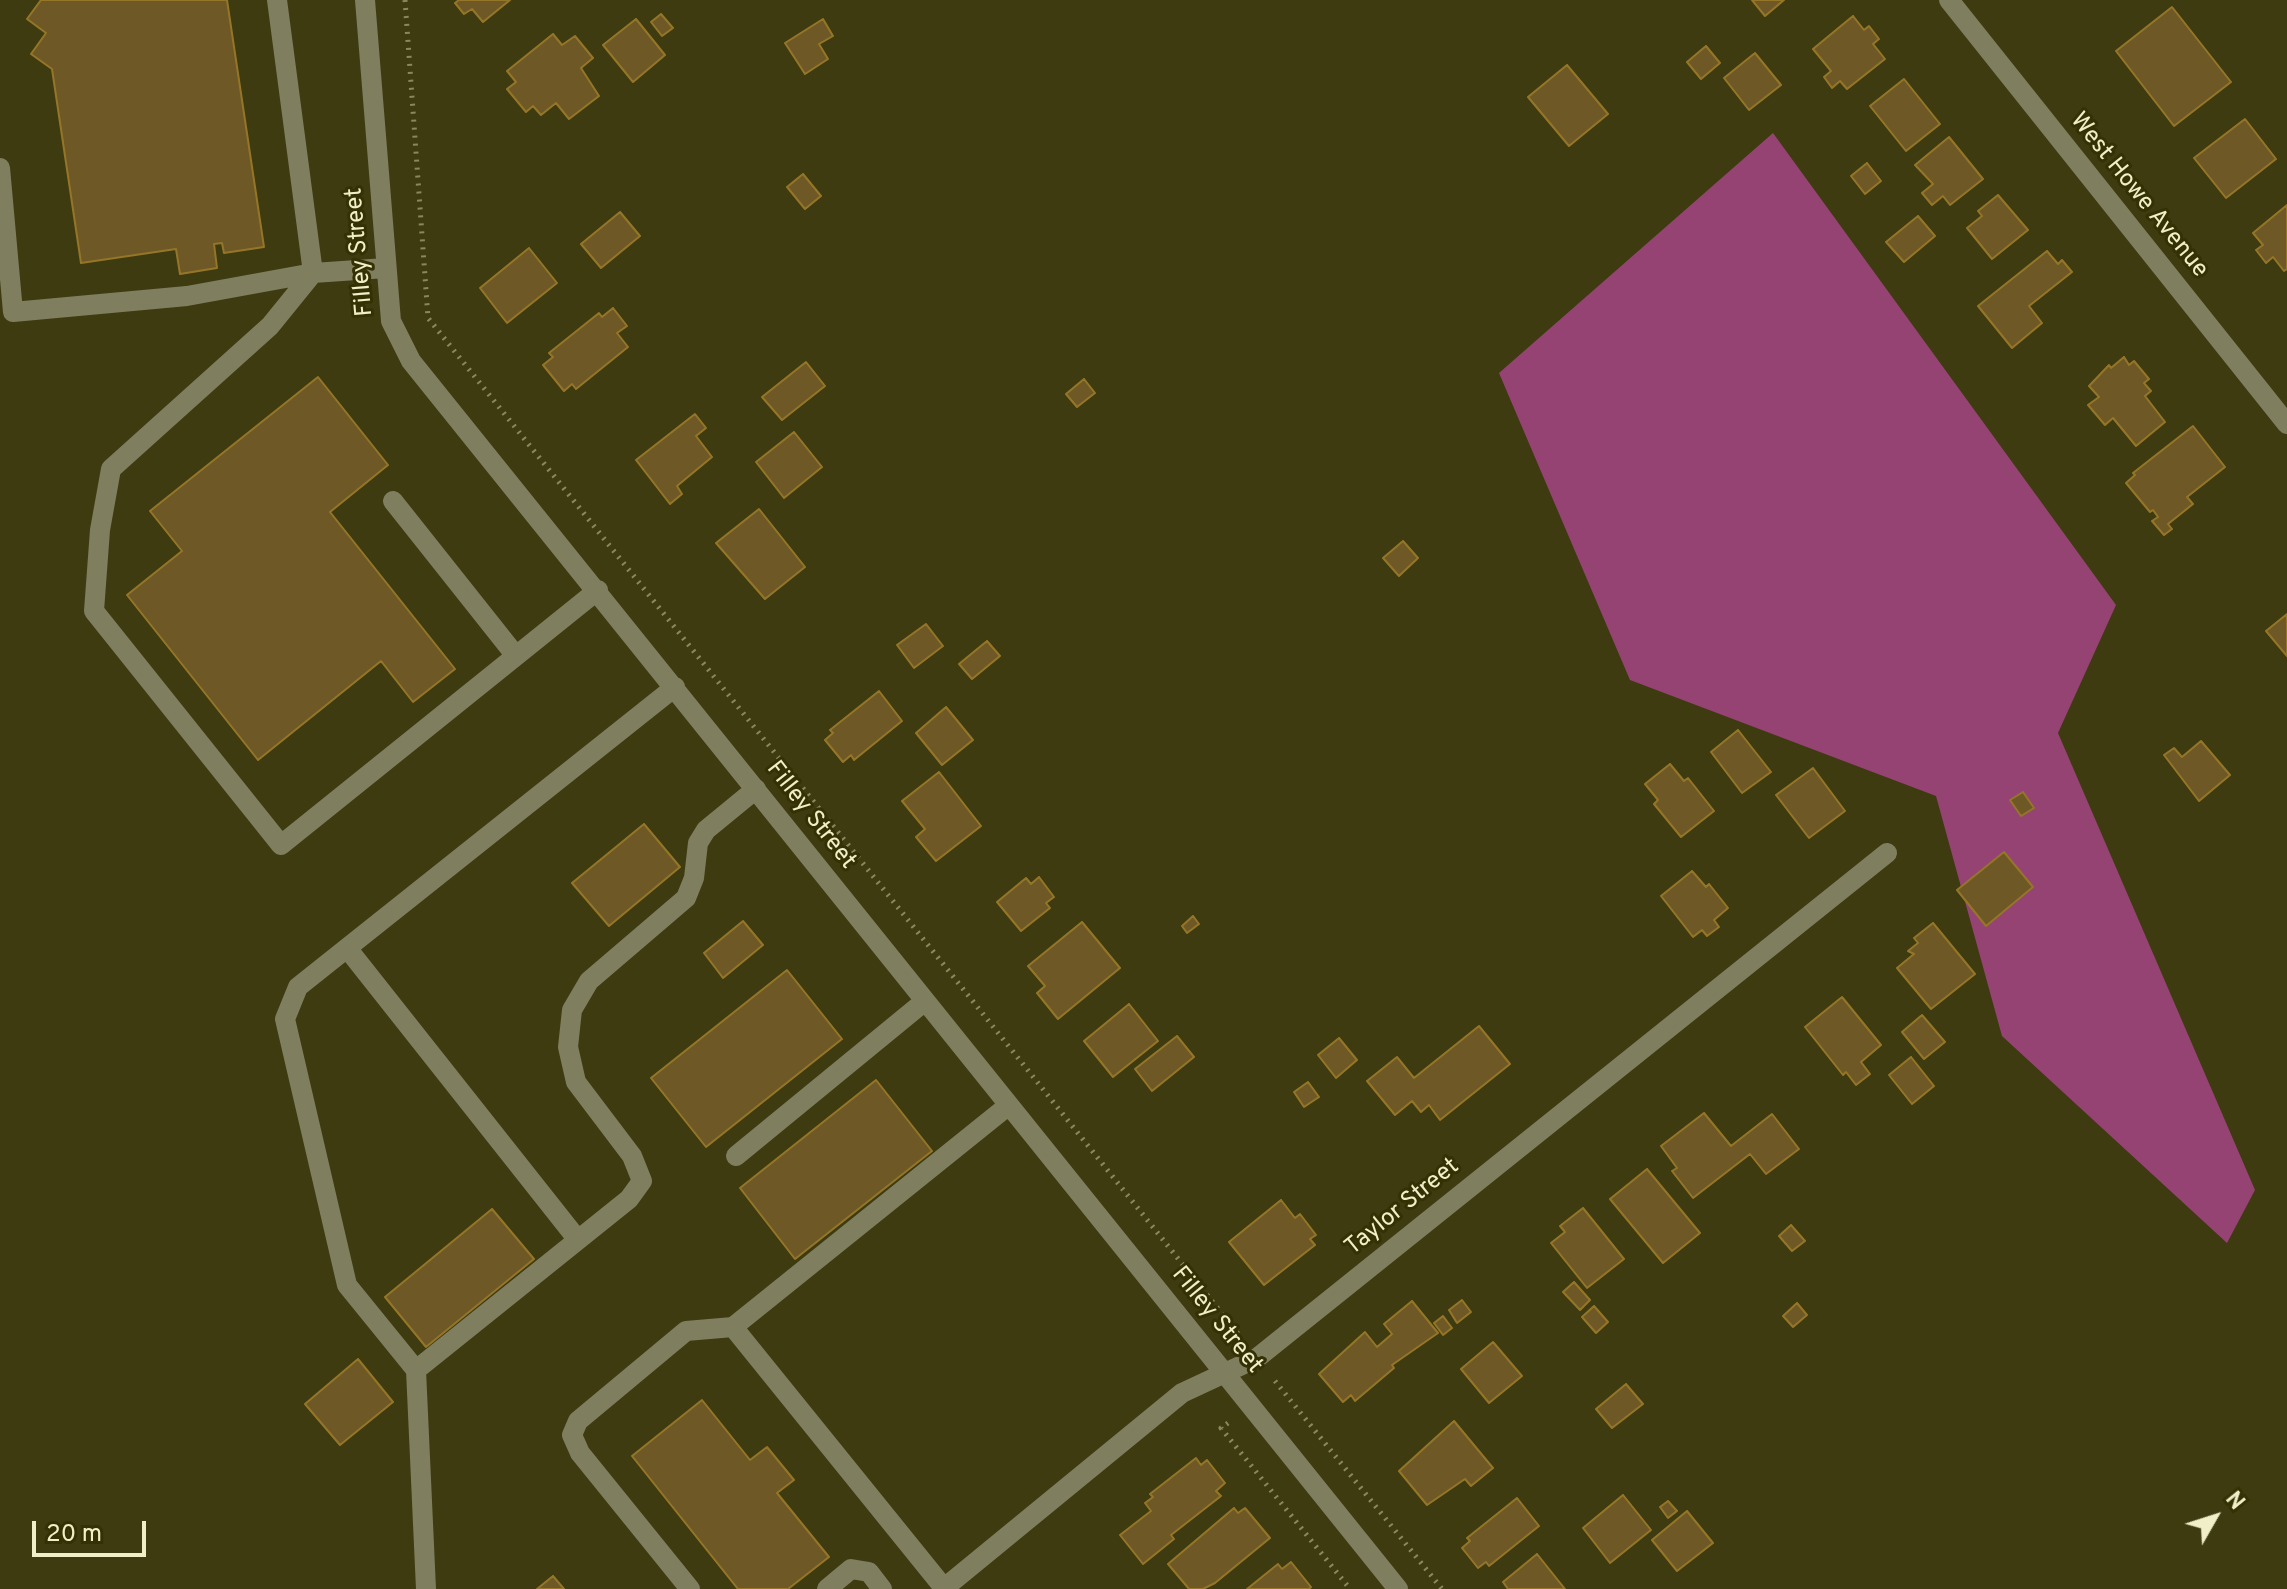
<!DOCTYPE html>
<html>
<head>
<meta charset="utf-8">
<style>
	body { margin:0 }
	#map { position:relative; width:2287px; height:1589px; overflow:hidden; background:#3e3b11; font-family:Overpass,sans-serif }
	canvas { display:block }
	.north { position:absolute; left:2175px; top:1477px; width:80px; height:80px; -webkit-text-stroke:6px #343105; paint-order:stroke; rotate:51deg; font-size:22px; font-weight:700; line-height:32px; text-align:center; color:#f0efc8 }
	.north::after { content:''; display:block; margin:auto; width:28px; height:36px; background:#f0efc8; clip-path:polygon(50% 0,100% 100%,50% 72%,0 100%) }
	.scale { position:absolute; left:32px; top:1521px; width:114px; height:36px; box-sizing:border-box; border:4px solid #f0efc8; border-top:0; padding-left:10px; font-size:24px; line-height:28px; white-space:nowrap; color:#f0efc8; -webkit-text-stroke:6px #343105; paint-order:stroke }
</style>
</head>
<body>
<div id="map">
<canvas width="2287" height="1589"></canvas>
<div class="north">N</div>
<div class="scale">20 m</div>
</div>
<script>
const ctx = document.querySelector('canvas').getContext('2d');
ctx.lineJoin = 'round';
function paint(path, color) { ctx.fillStyle = color; ctx.fill(path, 'evenodd'); }
const shape = rows => new Path2D(rows.map(r => 'M' + r).join(''));
function trace(path, color, width, dash) { ctx.strokeStyle = color; ctx.lineWidth = width; ctx.lineCap = dash ? 'butt' : 'round'; ctx.setLineDash(dash || []); ctx.stroke(path); }
function write(font, color, halo, rows, align = 'center') {
  ctx.font = font + ' Overpass,sans-serif'; ctx.lineWidth = 6; ctx.setLineDash([]); ctx.textBaseline = 'middle'; ctx.strokeStyle = halo; ctx.fillStyle = color; for (const [text, x, y, turn = 0] of rows) {
    ctx.save(); ctx.translate(x, y); ctx.rotate((+turn || 0) * Math.PI / 180); ctx.textAlign = isNaN(turn) ? turn : align; if (halo) ctx.strokeText(text, 0, 0); ctx.fillText(text, 0, 0); ctx.restore();
  }
}
paint(shape([
	[1773,133,2116,605,2058,733,2255,1190,2227,1243,2002,1036,1936,796,1630,680,1499,373]
]), '#954373');
const building = shape([
	[41,0,227,0,264,247,224,253,222,243,214,244,217,268,180,274,176,249,81,263,52,69,31,54,46,33,27,19,41,0],
	[459,0,510,0,483,22,472,9,464,14,455,3,459,0],
	[1752,0,1784,0,1765,16,1752,0],
	[2172,7,2231,82,2174,126,2116,51,2172,7],
	[661,14,673,28,662,36,651,22,661,14],
	[1853,16,1864,30,1869,26,1879,39,1873,44,1885,59,1847,89,1840,81,1832,88,1824,77,1831,71,1813,49,1853,16],
	[636,19,665,55,633,82,603,45,636,19],
	[823,19,833,36,819,44,828,59,805,74,785,43,823,19],
	[553,34,562,45,575,36,593,58,581,68,599,96,569,119,556,103,541,115,533,106,526,112,507,89,516,82,507,71,553,34],
	[1706,46,1720,63,1701,79,1687,62,1706,46],
	[1755,53,1781,85,1749,110,1724,78,1755,53],
	[1567,65,1608,114,1569,146,1528,97,1567,65],
	[1904,79,1940,124,1906,151,1870,106,1904,79],
	[2245,119,2276,159,2226,198,2194,158,2245,119],
	[1949,137,1983,179,1950,205,1943,196,1932,205,1922,193,1933,184,1915,165,1949,137],
	[1867,163,1881,181,1865,194,1851,176,1867,163],
	[803,174,821,196,805,209,787,187,803,174],
	[1998,195,2028,230,1992,259,1967,228,1982,216,1978,211,1998,195],
	[2287,205,2287,269,2284,271,2273,257,2266,263,2256,250,2263,245,2253,233,2287,205],
	[620,212,640,236,601,268,581,244,620,212],
	[1918,216,1935,236,1904,262,1886,242,1918,216],
	[529,248,557,283,507,323,480,288,529,248],
	[2047,251,2058,264,2062,260,2072,272,2029,306,2042,323,2012,348,1978,306,2047,251],
	[613,308,627,326,617,333,628,347,576,389,572,384,564,391,543,365,553,357,549,353,599,313,602,317,613,308],
	[2124,357,2129,365,2134,361,2149,379,2144,383,2151,391,2145,396,2165,422,2136,446,2113,418,2105,425,2088,405,2099,397,2089,386,2109,365,2111,368,2124,357],
	[806,362,825,386,782,420,762,397,806,362],
	[318,377,388,465,330,512,455,669,413,702,381,661,258,760,127,595,182,551,150,511,318,377],
	[1084,379,1095,393,1077,407,1066,394,1084,379],
	[695,414,706,428,696,436,712,457,677,486,682,494,670,504,636,460,695,414],
	[2193,426,2225,467,2187,497,2193,504,2168,524,2172,529,2164,535,2152,521,2158,517,2153,510,2150,512,2126,483,2135,475,2133,473,2193,426],
	[794,432,822,467,784,498,756,462,794,432],
	[759,509,805,567,765,599,716,543,759,509],
	[1403,541,1418,558,1399,576,1383,558,1403,541],
	[2287,614,2287,656,2266,631,2287,614],
	[926,624,943,646,914,668,897,645,926,624],
	[987,641,1000,656,972,679,959,664,987,641],
	[879,691,902,721,854,760,851,755,843,762,825,740,833,733,830,730,879,691],
	[946,707,973,740,942,765,916,733,946,707],
	[1738,730,1771,772,1742,793,1711,752,1738,730],
	[2201,741,2230,775,2199,801,2164,755,2174,748,2182,757,2201,741],
	[1670,764,1684,781,1688,778,1714,811,1681,837,1654,804,1658,800,1645,784,1670,764],
	[1813,768,1845,811,1809,838,1776,795,1813,768],
	[939,772,981,826,936,861,916,837,925,829,902,801,939,772],
	[2023,792,2034,808,2021,816,2010,800,2023,792],
	[644,824,680,867,609,926,572,883,644,824],
	[2004,852,2033,887,1986,926,1957,890,2004,852],
	[1692,871,1706,887,1709,884,1728,908,1714,920,1719,927,1707,936,1702,930,1693,937,1661,896,1692,871],
	[1039,877,1054,897,1046,903,1050,908,1021,931,997,902,1026,878,1031,884,1039,877],
	[1193,916,1199,924,1187,933,1182,926,1193,916],
	[743,921,763,945,723,978,704,953,743,921],
	[1082,922,1120,968,1058,1019,1037,993,1045,986,1028,966,1082,922],
	[1933,923,1975,974,1931,1009,1897,968,1914,954,1908,951,1918,943,1914,938,1933,923],
	[787,970,842,1039,706,1147,651,1078,787,970],
	[1842,997,1881,1045,1861,1062,1870,1074,1856,1085,1846,1072,1843,1075,1805,1027,1842,997],
	[1129,1004,1158,1041,1113,1077,1084,1041,1129,1004],
	[1922,1015,1945,1042,1924,1059,1902,1032,1922,1015],
	[1479,1026,1510,1064,1440,1120,1429,1105,1421,1112,1412,1101,1395,1115,1367,1081,1397,1057,1414,1078,1479,1026],
	[1177,1036,1194,1057,1152,1091,1135,1069,1177,1036],
	[1339,1038,1357,1060,1336,1078,1318,1055,1339,1038],
	[1911,1057,1934,1086,1912,1104,1889,1075,1911,1057],
	[876,1080,932,1151,795,1259,740,1188,876,1080],
	[1308,1082,1319,1097,1304,1107,1294,1092,1308,1082],
	[1704,1113,1731,1146,1772,1114,1799,1149,1766,1174,1750,1154,1693,1198,1672,1171,1677,1168,1661,1146,1704,1113],
	[1647,1169,1700,1233,1663,1263,1610,1199,1647,1169],
	[1281,1200,1295,1218,1300,1214,1316,1235,1310,1239,1315,1245,1264,1285,1229,1242,1281,1200],
	[1583,1208,1624,1259,1587,1288,1551,1243,1565,1232,1560,1226,1583,1208],
	[492,1209,534,1259,426,1347,385,1297,492,1209],
	[1791,1225,1805,1241,1792,1251,1779,1236,1791,1225],
	[1574,1282,1590,1300,1580,1310,1563,1292,1574,1282],
	[1462,1300,1471,1312,1457,1323,1449,1310,1462,1300],
	[1412,1301,1438,1333,1392,1365,1394,1368,1355,1401,1351,1395,1343,1402,1319,1374,1365,1332,1377,1347,1392,1334,1384,1324,1412,1301],
	[1797,1303,1807,1315,1793,1327,1783,1316,1797,1303],
	[1594,1306,1608,1322,1596,1333,1582,1317,1594,1306],
	[1443,1316,1452,1328,1443,1335,1434,1323,1443,1316],
	[1493,1342,1522,1376,1489,1403,1461,1369,1493,1342],
	[358,1359,393,1402,340,1445,305,1404,358,1359],
	[1626,1384,1643,1404,1612,1428,1596,1409,1626,1384],
	[702,1400,750,1460,767,1447,794,1480,777,1493,829,1557,788,1589,738,1589,632,1456,702,1400],
	[1454,1421,1493,1468,1471,1486,1465,1479,1427,1505,1399,1471,1454,1421],
	[1196,1458,1201,1465,1207,1460,1225,1483,1216,1491,1221,1496,1171,1535,1174,1539,1143,1564,1120,1535,1151,1511,1145,1503,1153,1497,1150,1494,1196,1458],
	[1623,1495,1651,1530,1610,1563,1583,1528,1623,1495],
	[1517,1498,1539,1526,1489,1566,1486,1562,1478,1568,1462,1548,1470,1541,1467,1538,1517,1498],
	[1668,1501,1677,1511,1668,1518,1660,1507,1668,1501],
	[1234,1508,1238,1513,1245,1508,1270,1538,1215,1583,1203,1589,1189,1589,1168,1564,1234,1508],
	[1687,1511,1713,1543,1677,1571,1652,1540,1687,1511],
	[1537,1554,1565,1589,1508,1589,1503,1582,1537,1554],
	[1291,1562,1311,1587,1309,1589,1247,1589,1278,1564,1282,1569,1291,1562],
	[553,1576,564,1589,537,1589,553,1576]
]);
paint(building, '#6e5825');
trace(building, '#957628', 2);
trace(shape([
	[405,0,428,318,1239,1335],
	[1275,1381,1442,1589],
	[1228,1423,1221,1428,1350,1589]
]), '#8a885f', 5, [2, 6]);
trace(shape([
	[277,0,313,273,270,326,111,469,100,530,94,611,281,845,598,590],
	[365,0,391,321,411,361,1398,1589],
	[1949,0,2287,424],
	[0,168,13,312,187,296,313,273,386,268],
	[393,501,516,656],
	[675,687,298,987,285,1019,347,1285,416,1370,629,1199,642,1181,632,1156,576,1082,568,1047,572,1010,589,981,686,898,694,878,698,843,706,830,756,789],
	[347,948,578,1240],
	[736,1156,925,1001],
	[416,1370,426,1589],
	[944,1588,733,1327,1009,1105],
	[690,1589,580,1453,572,1435,578,1421,686,1331,733,1327],
	[827,1589,851,1569,869,1572,882,1589],
	[943,1589,1182,1393,1257,1358,1887,853]
]), '#7f7e5e', 20);
write('24px', '#f0efc8', '#343105', [
	["West Howe Avenue",2138,196,51],
	["Filley Street",361,252,-95],
	["Filley Street",810,816,52],
	["Taylor Street",1403,1208,-39],
	["Filley Street",1216,1321,51]
]);
</script>
</body>
</html>
